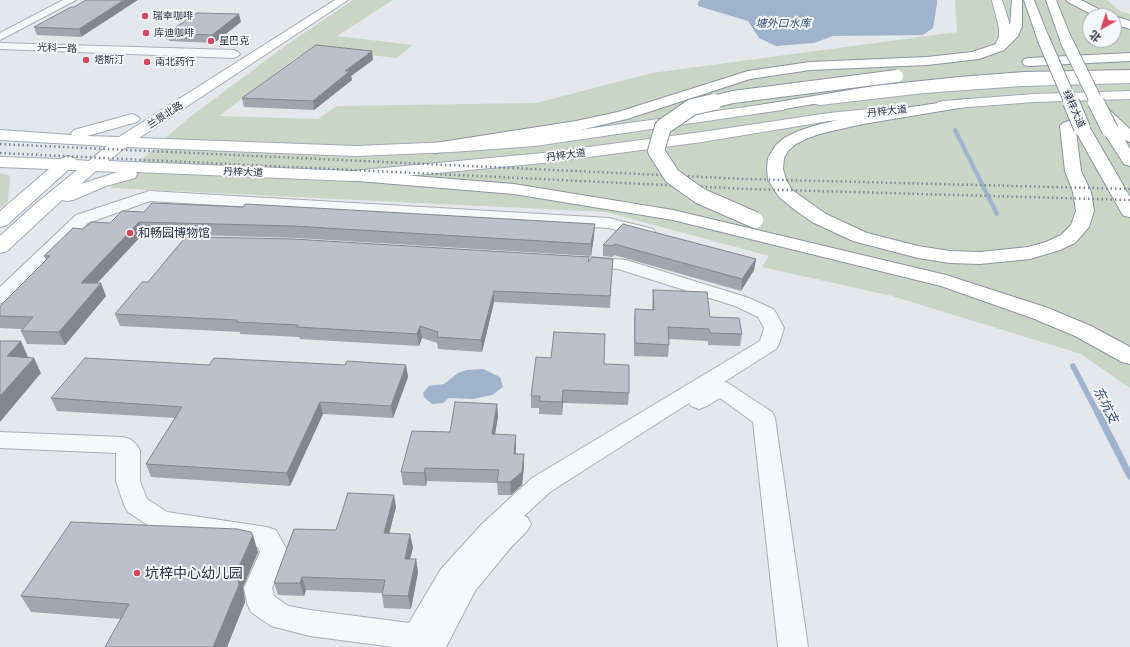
<!DOCTYPE html>
<html>
<head>
<meta charset="utf-8">
<style>
	body { margin:0 }
	#map { position:relative; width:1130px; height:647px; overflow:hidden; background:#e4e7ec; font-family:Ubuntu,"Noto Sans SC",sans-serif }
	canvas { display:block }
	.north { position:absolute; left:1082px; top:8px; width:40px; height:40px; box-sizing:border-box; background:#f4f6f9; border:1px solid #a4a8b1; border-radius:50%; rotate:219deg; font-size:11px; font-weight:700; line-height:16px; text-align:center; color:#2b3445 }
	.north::after { content:''; display:block; margin:auto; width:14px; height:18px; background:#d1495b; clip-path:polygon(50% 0,100% 100%,50% 72%,0 100%) }
</style>
</head>
<body>
<div id="map">
<canvas width="1130" height="647"></canvas>
<div class="north">北</div>
</div>
<script>
const ctx = document.querySelector('canvas').getContext('2d');
ctx.lineJoin = 'round';
function paint(path, color) { ctx.fillStyle = color; ctx.fill(path, 'evenodd'); }
const shape = rows => new Path2D(rows.map(r => 'M' + r).join(''));
function trace(path, color, width, dash) { ctx.strokeStyle = color; ctx.lineWidth = width; ctx.lineCap = dash ? 'butt' : 'round'; ctx.setLineDash(dash || []); ctx.stroke(path); }
function write(font, color, halo, rows, align = 'center') {
  ctx.font = font + ' Ubuntu,"Noto Sans SC",sans-serif'; ctx.lineWidth = 4; ctx.setLineDash([]); ctx.textBaseline = 'middle'; ctx.strokeStyle = halo; ctx.fillStyle = color; for (const [text, x, y, turn = 0] of rows) {
    ctx.save(); ctx.translate(x, y); ctx.rotate((+turn || 0) * Math.PI / 180); ctx.textAlign = isNaN(turn) ? turn : align; if (halo) ctx.strokeText(text, 0, 0); ctx.fillText(text, 0, 0); ctx.restore();
  }
}
paint(shape([
	[353,0,393,0,337,36,413,45,396,58,313,48,297,57,219,116,318,119,337,106,536,103,652,73,957,32,955,0,1107,0,1120,11,1130,14,1130,388,1081,354,892,296,762,267,769,256,606,212,110,188,186,120,285,46],
	[1090,16,1114,16,1114,40,1090,40],
	[0,173,10,176,8,202,0,208]
]), '#c9d6c5');
paint(shape([
	[700,0,937,0,937,4,933,28,923,35,833,36,814,43,776,46,759,38,748,21,698,6,698,2],
	[483,369,500,377,503,387,492,395,473,399,449,398,443,403,432,404,424,397,423,393,429,386,444,384,458,373,467,370]
]), '#9fb4cc');
trace(shape([
	[955,130,997,214]
]), '#9fb4cc', 4);
trace(shape([
	[1073,366,1098,414]
]), '#9fb4cc', 5.5);
trace(shape([
	[1098,413,1130,476]
]), '#9fb4cc', 7);
const minor = shape([
	[63,0,76,0,0,40,0,33,63,0],
	[0,43,234,50,238,52,240,54,238,56,234,58,0,49,0,43],
	[149,191,609,218,653,229,656,233,653,237,647,238,609,228,150,201,88,223,7,301,0,303,0,287,76,215,149,191],
	[586,257,626,260,749,298,773,309,776,313,784,328,779,344,776,349,724,382,728,383,772,412,775,418,808,647,778,647,753,422,720,398,707,406,699,409,691,406,689,403,550,492,524,516,527,517,531,524,527,531,512,546,475,591,446,647,393,647,310,636,271,626,251,612,247,603,244,588,260,552,258,547,161,531,152,528,128,512,124,505,116,481,116,453,0,448,0,432,122,437,130,439,136,444,140,450,140,481,147,499,167,512,267,527,276,530,288,552,272,588,274,596,288,606,310,610,409,623,441,569,482,524,532,478,760,341,764,328,758,317,735,306,618,269,580,266,577,262,580,258,586,257]
]);
const major = shape([
	[335,0,348,0,139,138,356,146,452,142,535,136,782,102,787,103,789,106,787,109,782,110,535,146,452,152,356,156,126,147,108,161,352,171,543,153,702,132,829,113,900,106,905,107,907,110,905,113,900,114,829,121,702,142,543,163,352,181,136,172,137,174,135,178,106,186,73,200,67,201,62,200,7,251,0,253,0,236,33,206,77,170,68,170,7,225,0,227,0,211,49,169,0,167,0,157,60,159,68,156,74,158,76,160,89,161,107,146,0,140,0,130,72,135,71,133,74,130,132,114,137,116,140,119,137,122,87,136,119,137,335,0],
	[96,171,118,172,81,184,96,171],
	[992,0,1002,0,1011,28,1011,37,1004,50,1000,51,996,50,994,47,999,37,999,28,992,0],
	[1130,75,1130,83,1022,86,924,93,820,105,815,104,813,101,815,98,820,97,924,85,1022,78,1130,75],
	[1130,91,1130,99,1034,102,943,109,938,108,936,105,938,102,943,101,1034,94,1130,91]
]);
const highway = shape([
	[1012,0,1022,0,1022,26,1018,36,1004,50,979,59,927,65,810,70,750,79,627,119,576,131,435,153,429,151,427,148,429,145,435,143,576,121,618,112,748,71,810,62,927,57,972,52,996,44,1007,34,1010,26,1012,0],
	[1024,0,1034,0,1049,38,1047,41,1043,42,1039,41,1037,38,1024,0],
	[1046,0,1056,0,1072,40,1070,43,1062,43,1060,40,1046,0],
	[1066,0,1081,0,1108,14,1110,16,1095,16,1068,2,1066,0],
	[1114,16,1130,21,1130,29,1114,24,1114,16],
	[1130,53,1130,61,1029,66,1024,65,1022,62,1024,59,1029,58,1130,53],
	[1130,70,1130,78,1024,80,959,85,873,94,760,113,755,112,753,109,755,106,760,105,873,86,959,77,1024,72,1130,70],
	[966,99,971,100,973,103,971,106,863,124,823,133,808,138,796,144,788,151,784,158,783,169,786,180,792,190,826,214,867,233,918,246,950,251,980,252,1028,247,1046,242,1061,235,1071,225,1076,211,1073,192,1065,171,1060,126,1063,123,1068,121,1073,123,1076,126,1082,123,1087,125,1090,128,1130,197,1130,217,1124,216,1121,212,1076,132,1081,171,1091,192,1094,211,1089,227,1075,243,1060,250,1030,259,980,264,950,263,918,258,853,241,812,222,795,210,779,197,768,180,767,169,768,158,776,145,784,138,796,132,813,126,863,114,966,99],
	[1099,104,1104,105,1130,129,1130,142,1125,140,1130,149,1130,166,1124,164,1102,130,1105,127,1109,126,1092,108,1094,105,1099,104],
	[352,171,514,184,673,210,946,275,1048,308,1091,326,1130,347,1130,364,1122,362,1075,336,1032,318,941,286,673,220,514,194,346,180,344,176,346,172,352,171]
]);
trace(minor, '#a9aeb7', 2);
trace(major, '#a3abb8', 2);
trace(highway, '#8b94a3', 2);
paint(minor, '#f7f8fa');
paint(major, '#fff');
paint(highway, '#fff');
trace(shape([
	[0,144,746,179,1130,189],
	[0,153,748,189,1130,200]
]), '#7d8696', 2.5, [1.5, 3]);
const highwayBridgeFar1 = shape([
	[1043,38,1071,103],
	[1066,40,1097,103],
	[709,103,733,97,897,76]
]);
const highwayBridge = shape([
	[714,102,692,107,663,127,656,151,672,176,700,196,755,220],
	[1071,102,1082,128],
	[1096,102,1110,130]
]);
trace(highwayBridgeFar1, '#8b94a3', 14, []);
trace(highwayBridge, '#8b94a3', 18, []);
trace(highwayBridgeFar1, '#fff', 12);
trace(highwayBridge, '#fff', 16);
paint(shape([
	[74,7,81,37,37,35,34,27],
	[241,22,214,43,169,41,167,33],
	[373,60,351,76,352,80,314,110,244,107,242,98],
	[122,211,594,236,591,256,296,238,191,235,192,236,199,237,589,257,588,261,612,270,610,308,494,302,482,352,438,349,437,343,422,338,419,346,300,339,299,337,240,334,240,332,120,326,115,314,148,282,187,235,143,234,97,283,106,296,65,345,27,344,21,331,22,329,0,328,0,306,46,260,44,256,83,229,110,223],
	[623,224,756,259,754,270,741,291,614,255,613,257,603,256,603,245],
	[653,290,710,317,742,334,740,346,708,345,708,341,669,339,669,345,668,357,634,356,634,321,635,309,652,310],
	[604,364,629,393,628,405,563,403,562,415,539,414,539,408,531,408,531,396],
	[209,365,406,365,408,377,393,418,323,414,290,486,151,477,146,464,175,418,57,411,51,398],
	[497,404,498,416,495,434,516,448,516,454,524,467,522,485,511,495,498,495,497,483,427,481,426,486,403,485,401,472,450,432],
	[396,507,389,534,413,547,410,559,416,559,418,572,411,609,384,608,382,595,382,593,306,590,304,596,278,595,274,583,336,530],
	[258,552,243,587,245,602,227,647,105,647,121,619,31,612,21,596]
]), '#a1a5ae');
paint(shape([
	[124,0,138,0,81,37,79,29],
	[239,14,241,22,214,43,212,35],
	[372,51,373,60,351,76,352,80,314,110,313,101,345,71],
	[139,222,143,234,86,295,81,283],
	[595,224,594,236,591,256,591,244],
	[756,259,754,270,741,291,742,279],
	[101,283,106,296,65,345,59,332],
	[494,291,494,302,482,352,481,340],
	[420,326,422,338,419,346,417,334],
	[21,341,28,357,15,372,7,356],
	[34,358,41,373,0,422,0,396],
	[406,365,408,377,393,418,391,406],
	[563,390,563,403,562,415,562,402],
	[320,402,323,414,290,486,287,473],
	[497,404,498,416,493,447,492,434],
	[516,435,516,448,514,467,514,454],
	[524,454,524,467,522,485,511,495,510,482],
	[425,468,427,481,426,486,424,473],
	[394,495,396,507,386,546,384,533],
	[410,534,413,547,407,572,405,559],
	[253,535,258,552,243,587,245,602,227,647,213,647,237,571],
	[416,559,418,572,411,609,408,596],
	[302,577,306,590,304,596,300,583]
]), '#83868d');
const building = shape([
	[86,0,124,0,79,29,34,27,71,7,74,7,86,0],
	[197,13,239,14,212,35,167,33,197,13],
	[316,45,372,51,345,71,350,71,313,101,242,98,316,45],
	[152,203,243,207,245,204,595,224,591,244,293,226,139,222,81,283,101,283,59,332,21,331,33,317,0,316,0,306,50,256,44,256,73,228,83,229,91,222,110,223,122,211,144,212,152,203],
	[623,224,756,259,742,279,614,244,614,246,603,245,623,224],
	[189,233,192,236,199,237,293,239,589,257,588,262,592,257,613,259,610,296,494,291,481,340,437,337,438,332,420,326,417,334,297,327,298,325,237,322,237,320,115,314,142,282,148,282,189,233],
	[653,290,707,292,710,317,739,318,742,334,710,333,709,329,668,327,669,345,635,343,635,309,654,310,653,290],
	[554,332,605,334,604,364,629,365,629,393,563,390,562,402,539,401,540,396,531,396,536,357,551,358,554,332],
	[0,341,21,341,7,356,34,358,0,396,0,341],
	[85,358,209,365,214,358,345,365,347,361,406,365,391,406,320,402,287,473,146,464,182,407,51,398,85,358],
	[455,402,497,404,492,434,516,435,514,454,524,454,522,472,510,482,497,482,499,470,425,468,424,473,401,472,412,431,450,432,455,402],
	[348,493,394,495,384,533,410,534,405,559,416,559,408,596,382,595,385,580,302,577,300,583,274,583,294,529,336,530,348,493],
	[71,522,237,529,251,532,253,535,237,571,239,585,213,647,105,647,129,604,21,596,71,522]
]);
paint(building, '#bbc0ca');
trace(building, '#83868d', 1);
for (const [x, y, r, color] of [
	[145,16,4,"#d1495b"],
	[146,33,4,"#d1495b"],
	[211,41,4,"#d1495b"],
	[86,60,4,"#d1495b"],
	[147,62,4,"#d1495b"],
	[130,233,4,"#d1495b"],
	[137,573,4,"#d1495b"]
]) { const dot = new Path2D(); dot.arc(x, y, r, 0, 2 * Math.PI); ctx.fillStyle = color; ctx.fill(dot); trace(dot, '#f4f6f9', 1.5); }
write('10px', '#2b3445', '#f4f6f9', [
	["瑞幸咖啡",153,16],
	["库迪咖啡",154,33],
	["星巴克",219,41],
	["塔斯汀",94,60],
	["南北药行",155,62]
], 'left');
write('10px', '#2b3445', '#f4f6f9', [
	["光科一路",57,48,2],
	["绿梓大道",1074,109,66],
	["丹梓大道",887,111,-6],
	["兰景北路",165,115,-33],
	["丹梓大道",566,155,-8],
	["丹梓大道",243,172,2]
]);
write('italic 11px', '#34527a', '#f4f6f9', [
	["塘外口水库",783,23]
]);
write('12px', '#2b3445', '#f4f6f9', [
	["和畅园博物馆",138,233]
], 'left');
write('italic 13px', '#34527a', '#f4f6f9', [
	["东坑支",1106,405,63]
]);
write('14px', '#2b3445', '#f4f6f9', [
	["坑梓中心幼儿园",145,573]
], 'left');
</script>
</body>
</html>
